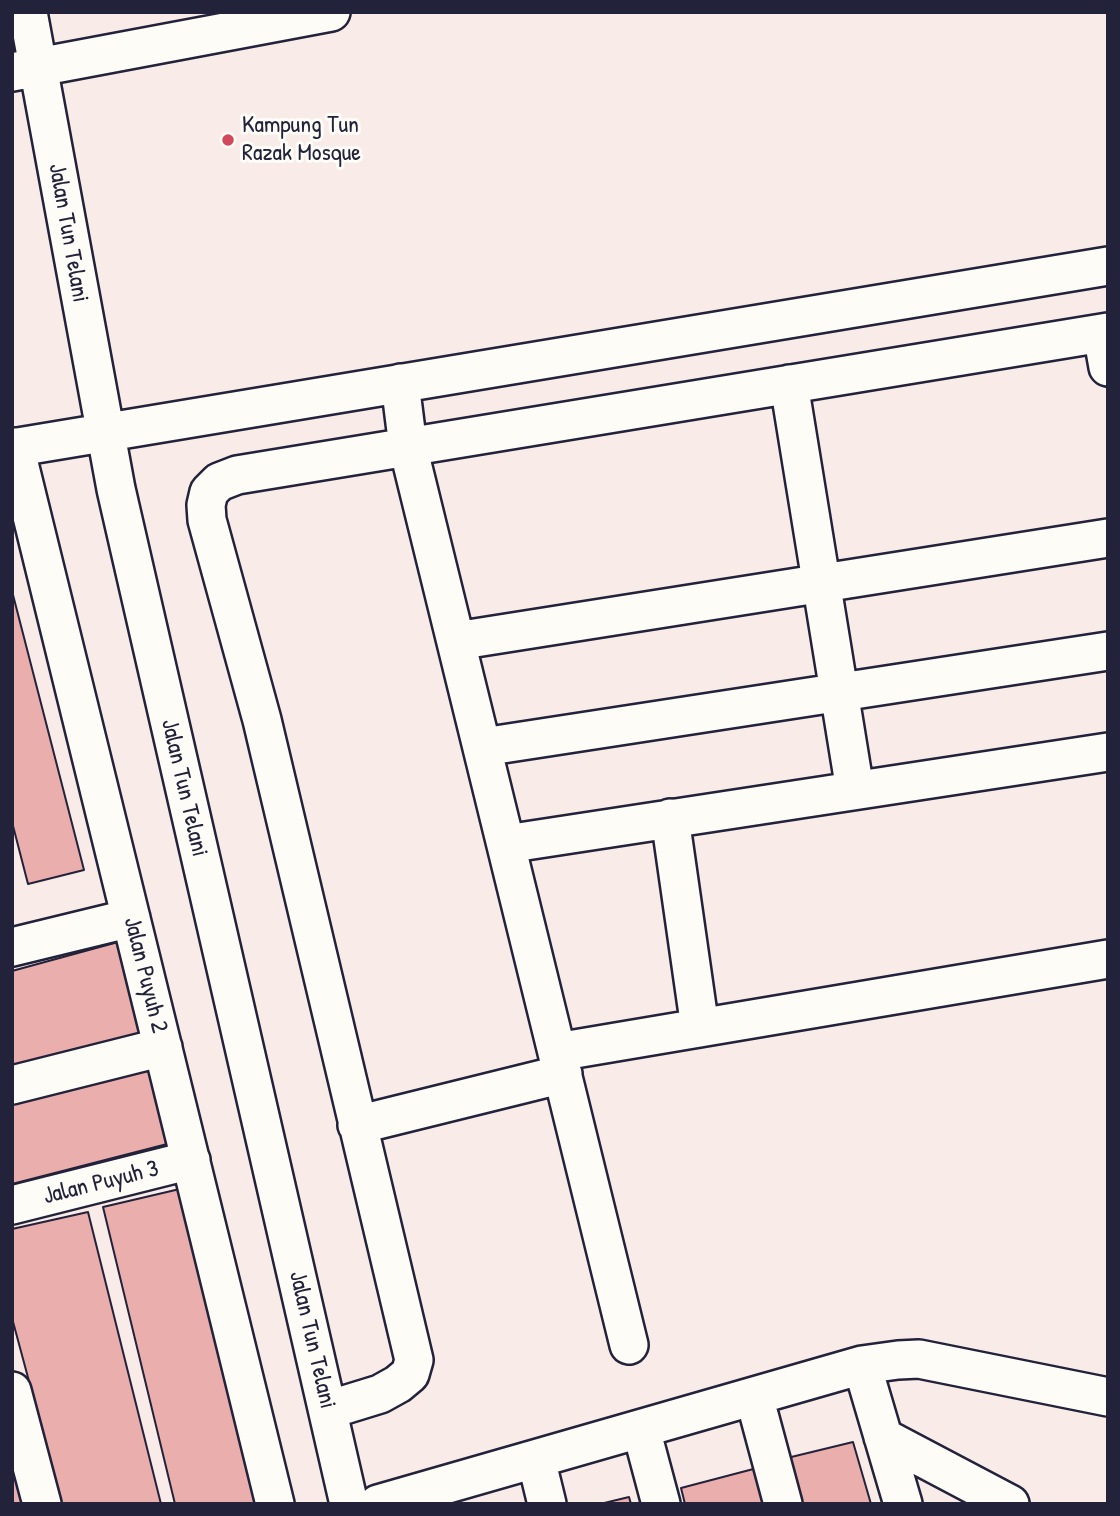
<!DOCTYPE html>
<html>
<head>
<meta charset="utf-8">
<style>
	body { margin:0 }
	#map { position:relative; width:1120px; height:1516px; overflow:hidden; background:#f9ece8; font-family:"Patrick Hand",sans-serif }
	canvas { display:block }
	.frame { position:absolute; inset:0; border:14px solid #22223b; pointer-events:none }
</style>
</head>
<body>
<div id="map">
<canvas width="1120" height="1516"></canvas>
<div class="frame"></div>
</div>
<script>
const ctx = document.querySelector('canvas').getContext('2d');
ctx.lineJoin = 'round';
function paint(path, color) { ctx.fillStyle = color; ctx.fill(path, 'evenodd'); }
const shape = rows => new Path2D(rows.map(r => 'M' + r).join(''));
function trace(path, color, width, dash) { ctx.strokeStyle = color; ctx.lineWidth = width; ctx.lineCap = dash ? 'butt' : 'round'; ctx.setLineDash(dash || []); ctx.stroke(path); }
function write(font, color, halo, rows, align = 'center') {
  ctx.font = font + ' "Patrick Hand",sans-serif'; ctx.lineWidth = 6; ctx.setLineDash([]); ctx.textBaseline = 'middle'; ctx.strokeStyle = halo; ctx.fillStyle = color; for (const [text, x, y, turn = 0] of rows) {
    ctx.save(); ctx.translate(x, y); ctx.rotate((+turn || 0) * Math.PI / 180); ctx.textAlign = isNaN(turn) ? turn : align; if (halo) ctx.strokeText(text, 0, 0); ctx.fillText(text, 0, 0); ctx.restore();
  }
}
const building = shape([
	[12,591,84,870,28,884,12,822,12,591],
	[140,936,165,1026,12,1068,12,971,140,936],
	[155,1061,175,1142,12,1184,12,1099,155,1061],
	[184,1188,261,1504,175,1504,103,1207,184,1188],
	[88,1212,161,1504,62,1504,12,1318,12,1229,88,1212],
	[12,1434,30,1504,12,1504,12,1434],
	[853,1442,871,1504,794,1504,783,1459,853,1442],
	[761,1467,771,1504,685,1504,681,1488,761,1467],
	[629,1497,631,1504,600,1504,629,1497]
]);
paint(building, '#eaaeac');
trace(building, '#22223b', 2);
const minor = shape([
	[28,12,116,489,349,1504],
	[12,72,331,12],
	[1102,333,1108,367],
	[400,383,408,447,629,1345],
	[789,384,855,790],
	[15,447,275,1504],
	[12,448,1108,266],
	[456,641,1108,538],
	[483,747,1108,651],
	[670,818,700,1028],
	[506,844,1108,752],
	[12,947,131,918],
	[557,1052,1108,959],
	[12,1085,163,1047],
	[357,1125,563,1074],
	[12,1205,191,1160],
	[862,1365,903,1504],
	[12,1391,42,1504],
	[754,1396,783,1504],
	[328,1410,380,1394,398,1384,410,1374,414,1360,262,720,207,520,206,505,209,492,219,482,237,475,1108,332],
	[641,1429,661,1504],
	[883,1437,1010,1504],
	[536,1459,547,1504],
	[378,1504,862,1365,898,1360,919,1359,1108,1397]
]);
trace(minor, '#22223b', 42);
trace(minor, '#fdfcf7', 37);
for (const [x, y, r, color] of [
	[228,140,7,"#d1495b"]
]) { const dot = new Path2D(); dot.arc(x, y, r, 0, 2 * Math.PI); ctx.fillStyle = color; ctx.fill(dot); trace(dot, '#fdfcf7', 2.5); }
write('24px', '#22223b', '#fdfcf7', [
	["Kampung Tun",242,126],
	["Razak Mosque",242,154]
], 'left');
write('24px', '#22223b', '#fdfcf7', [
	["Jalan Tun Telani",68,233,80],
	["Jalan Tun Telani",184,788,77],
	["Jalan Puyuh 2",145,975,76],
	["Jalan Puyuh 3",101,1183,-14],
	["Jalan Tun Telani",312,1340,77]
]);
</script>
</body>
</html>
